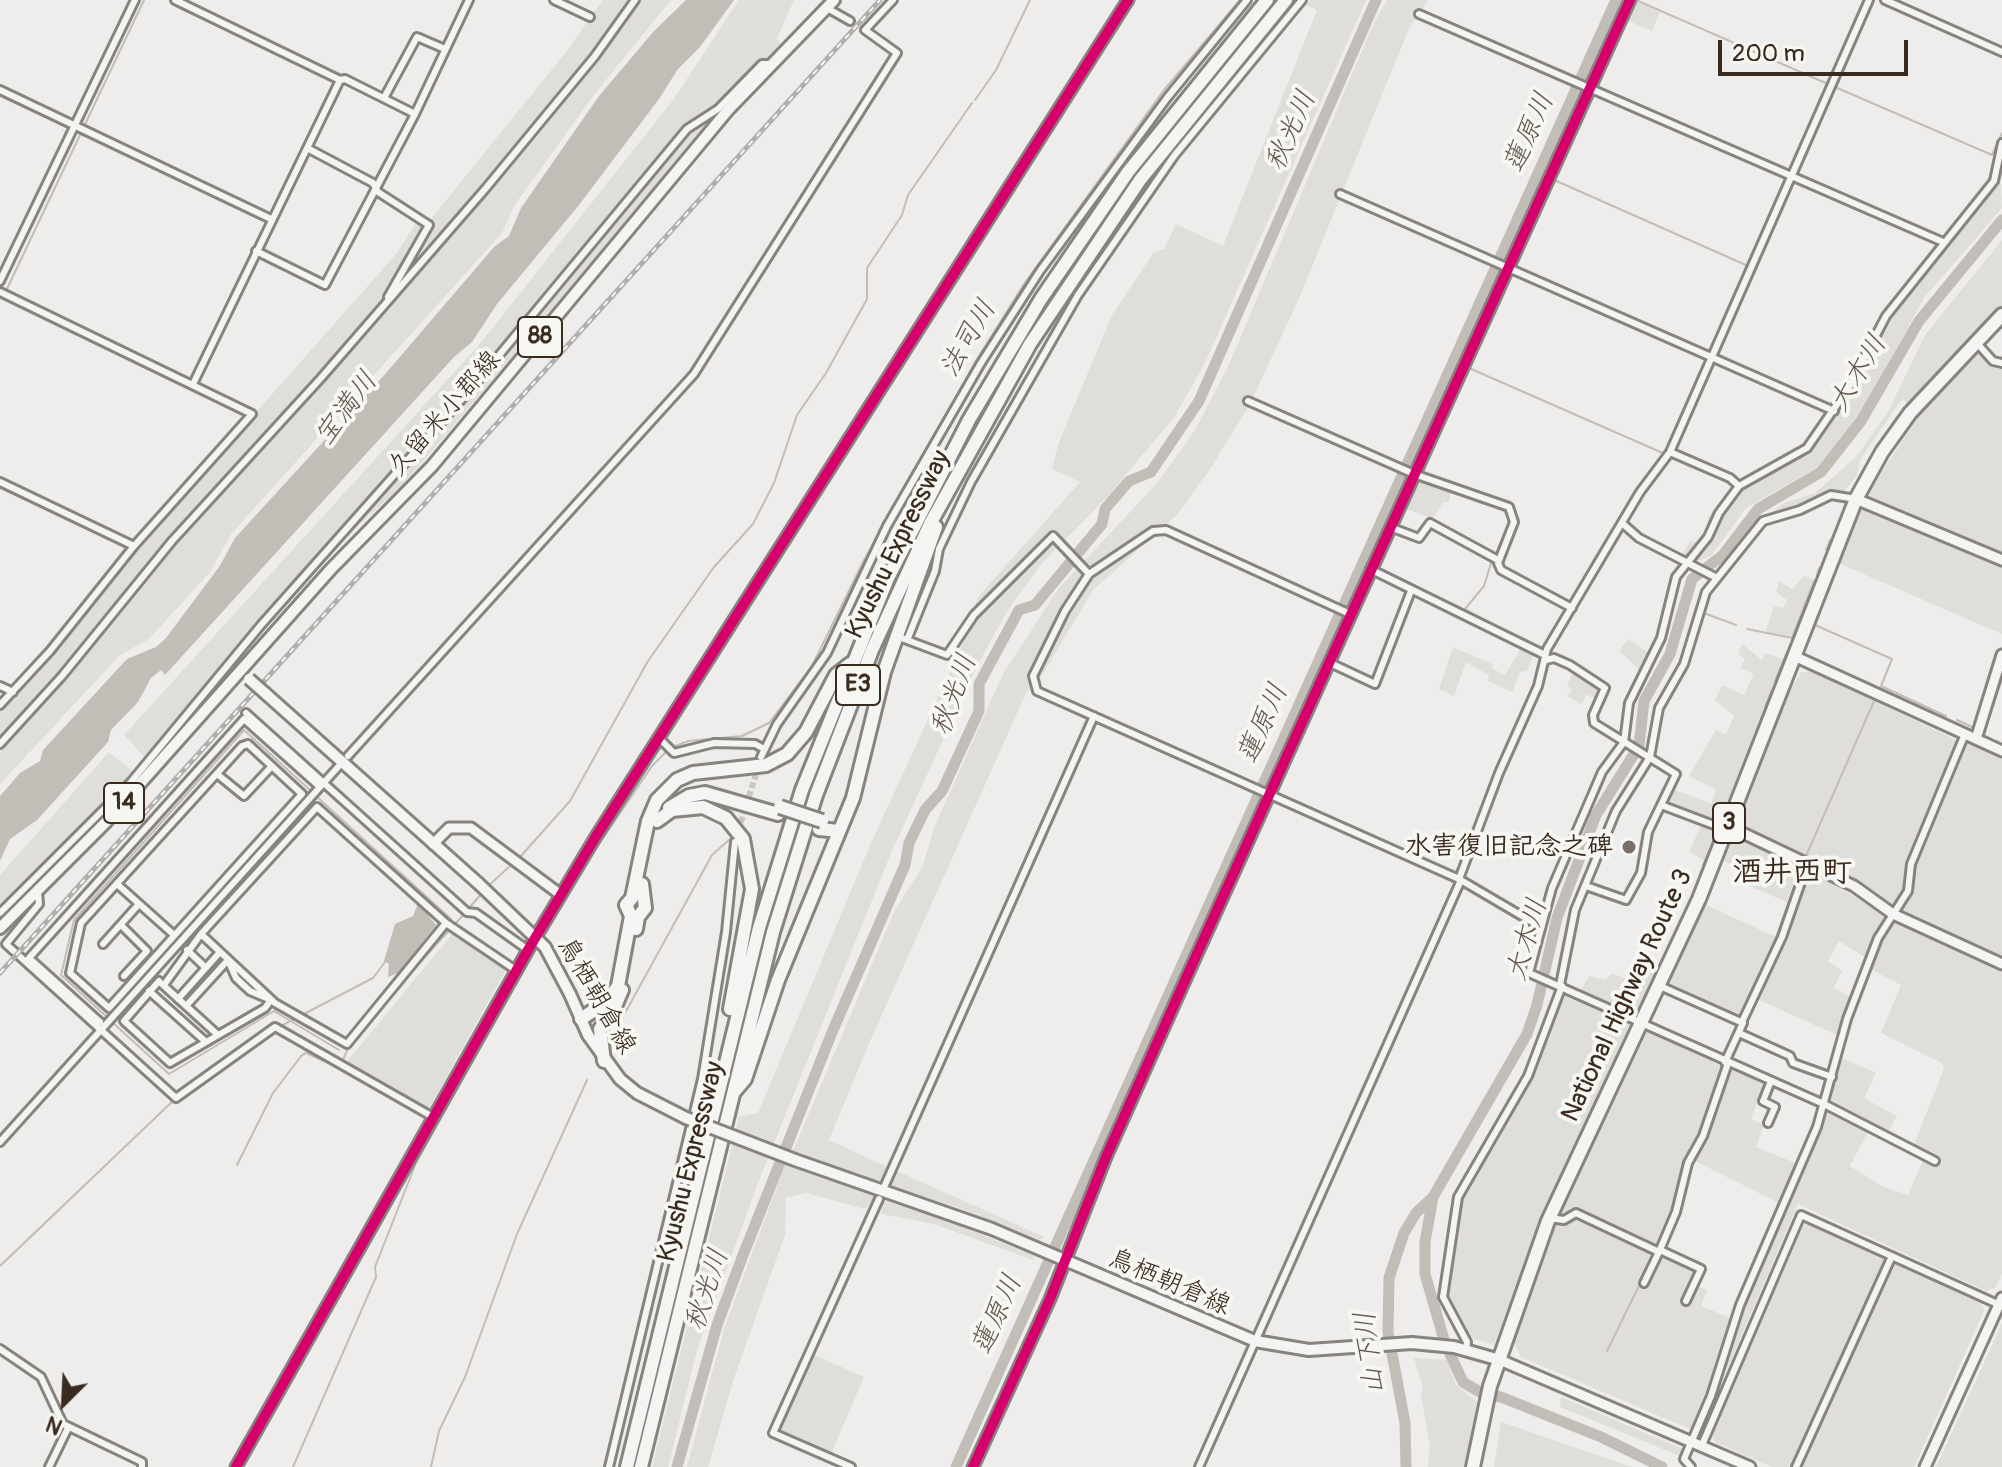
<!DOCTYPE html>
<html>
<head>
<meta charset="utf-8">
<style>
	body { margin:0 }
	#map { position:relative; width:2002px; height:1467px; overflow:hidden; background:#eeedeb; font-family:Pangolin,sans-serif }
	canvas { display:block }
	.north { position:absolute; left:24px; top:1363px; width:80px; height:80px; -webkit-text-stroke:6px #f6f6f2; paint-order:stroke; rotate:204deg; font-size:22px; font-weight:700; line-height:32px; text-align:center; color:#3b2a1e }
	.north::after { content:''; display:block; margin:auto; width:28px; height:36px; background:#3b2a1e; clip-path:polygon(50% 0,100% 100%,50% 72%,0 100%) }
	.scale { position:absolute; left:1718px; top:40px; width:190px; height:36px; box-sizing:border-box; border:4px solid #3b2a1e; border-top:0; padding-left:10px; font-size:24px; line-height:28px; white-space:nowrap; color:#3b2a1e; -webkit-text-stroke:6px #f6f6f2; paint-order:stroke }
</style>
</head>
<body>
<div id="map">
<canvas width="2002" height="1467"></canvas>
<div class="north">N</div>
<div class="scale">200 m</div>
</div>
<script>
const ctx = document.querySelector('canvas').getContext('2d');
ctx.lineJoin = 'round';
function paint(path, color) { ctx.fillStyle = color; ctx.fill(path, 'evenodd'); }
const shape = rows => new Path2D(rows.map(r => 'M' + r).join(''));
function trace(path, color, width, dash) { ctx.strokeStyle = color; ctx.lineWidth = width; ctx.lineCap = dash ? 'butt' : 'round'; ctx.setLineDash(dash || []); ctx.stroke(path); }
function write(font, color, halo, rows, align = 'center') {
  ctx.font = font + ' Pangolin,"Klee One",sans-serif'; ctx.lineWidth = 8; ctx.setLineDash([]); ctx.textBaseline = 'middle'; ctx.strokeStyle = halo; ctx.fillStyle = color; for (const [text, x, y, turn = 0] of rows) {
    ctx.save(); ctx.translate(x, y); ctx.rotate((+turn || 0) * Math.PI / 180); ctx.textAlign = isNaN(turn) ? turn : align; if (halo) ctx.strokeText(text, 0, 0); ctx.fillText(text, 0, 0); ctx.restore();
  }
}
paint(shape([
	[603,0,671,0,593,96,514,206,502,233,231,534,210,572,149,639,120,655,0,784,0,709,197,479,397,253,417,221,431,219,566,52],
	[739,0,794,0,777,38,781,45,399,489,295,581,146,759,124,735,479,345,673,100],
	[1310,0,1366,0,1205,363,1175,416,1109,495,1043,562,1009,608,977,666,891,853,758,1183,697,1350,668,1467,652,1467,739,1117,758,1113,871,843,963,643,978,597,1080,482,1052,469,1059,442,1112,315,1154,252,1164,249,1176,224,1223,246,1317,10,1306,5],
	[1387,0,1428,0,1410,26,1300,296,1250,404,1210,469,1177,515,1093,590,1038,682,1027,691,867,1048,829,1140,889,1168,881,1183,793,1151,895,910,923,866,933,830,1003,674,1058,589,1158,482,1195,430,1227,369,1372,27],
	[1633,0,1660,12,1652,31,1624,19],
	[2000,173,2002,208,1924,298,1867,402,1832,451,1816,468,1746,508,1711,556,1695,562,1681,557,1690,541,1696,542,1705,531,1709,516,1730,488,1741,488,1806,451,1825,430,1888,317],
	[2002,240,2002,308,1909,407,1904,399,1899,403,1860,460,1857,475,1844,492,1831,491,1800,508,1762,519,1784,503,1815,493,1857,456,1889,410,1925,335],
	[1979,351,2002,366,2002,555,1866,496,1930,399],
	[1421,480,1451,490,1449,502,1443,502,1433,519,1402,507,1413,481],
	[1862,505,2002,563,2002,634,1838,563],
	[1804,576,1814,581,1792,637,1765,633,1774,606,1783,608,1787,600,1776,592,1779,581,1792,589],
	[1628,639,1652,655,1643,673,1619,651],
	[1742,644,1762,660,1765,653,1784,660,1704,860,1689,852,1704,819,1665,804,1671,788,1711,804,1716,790,1689,776,1716,730,1726,735,1734,716,1715,700,1722,685,1744,695,1754,674,1741,668,1745,659,1738,654],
	[1453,647,1492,664,1493,669,1505,675,1521,648,1534,654,1527,671,1520,672,1512,692,1488,681,1489,675,1466,662,1454,696,1439,689],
	[1574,670,1601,688,1597,700,1586,694,1582,704,1567,696,1572,690,1567,685],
	[1801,672,1813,672,1960,742,1909,863,1906,889,1898,904,1890,907,1849,880,1735,825,1781,707],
	[1967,743,2002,759,2002,958,1904,913,1902,908,1912,887,1913,865],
	[109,752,135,773,88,833,0,921,0,875],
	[1734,831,1801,863,1787,902,1749,886,1754,875,1722,860],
	[1816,873,1886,916,1868,959,1839,941,1828,961,1842,971,1834,988,1852,998,1839,1036,1755,998,1807,874],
	[1704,904,1776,937,1739,1018,1667,987],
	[1893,921,2002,972,2002,1273,1996,1287,1986,1291,1798,1204,1719,1388,1748,1296,1828,1111,1840,1057,1876,1073,1864,1098,1897,1116,1887,1134,1871,1126,1850,1166,1883,1187,1908,1195,1924,1158,1912,1149,1944,1069,1942,1063,1881,1033,1901,985,1870,969,1888,922],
	[453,933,506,970,428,1110,346,1063],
	[1645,966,1657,972,1637,1020,1581,990,1589,976,1605,980,1612,974,1637,982],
	[1563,993,1635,1026,1531,1246,1494,1345,1468,1337,1447,1302,1460,1199,1474,1168,1511,1115],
	[1648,1030,1765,1082,1751,1119,1764,1125,1756,1147,1798,1164,1781,1204,1689,1158,1658,1248,1697,1269,1698,1276,1690,1283,1707,1290,1701,1306,1733,1319,1692,1430,1521,1357,1514,1343,1560,1214],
	[785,1165,876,1197,865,1209,806,1193,786,1198,785,1235,734,1378,708,1467,687,1467,724,1329],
	[895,1170,1044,1237,1039,1240,955,1206,889,1186],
	[883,1200,936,1216,1034,1256,1033,1260,934,1224,881,1214],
	[1807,1224,1884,1259,1884,1263,1792,1467,1772,1467,1715,1442,1712,1435,1803,1226],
	[1895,1264,1981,1303,1984,1311,1914,1467,1800,1467],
	[2002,1323,2002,1467,1936,1467,1989,1352],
	[812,1354,864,1377,831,1454,781,1433,779,1429],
	[1414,1358,1447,1360,1456,1385,1479,1404,1464,1467,1428,1467,1430,1446,1421,1394,1423,1387],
	[1561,1397,1683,1449,1684,1452,1680,1456,1560,1407],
	[1501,1422,1632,1467,1494,1467]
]), '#e0deda');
paint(shape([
	[686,0,734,0,700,47,678,69,659,99,579,205,497,304,472,342,454,357,165,675,161,670,151,678,138,702,111,730,108,742,37,820,10,839,0,861,0,796,20,773,40,761,43,750,127,659,156,647,166,638,219,567,235,538,387,372,494,247,509,236,521,208,599,96,654,31],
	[418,903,436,925,398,973,388,977,389,964,384,961,395,924,413,916]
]), '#c2bdb7');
trace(shape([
	[1636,0,1828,84],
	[1835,87,1992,155,2002,133],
	[975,100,996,70,1030,0],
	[1552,179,1748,266],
	[6,291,144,0],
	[1983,344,2002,325],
	[1469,368,1665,454],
	[1909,426,1917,414],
	[1881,465,1903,435],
	[1649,487,1672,456,1728,481],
	[1495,505,1508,510],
	[1847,538,1861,506],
	[1826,550,1830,540],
	[1496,554,1510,520],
	[1492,560,1484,586,1465,609,1495,627],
	[1817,575,1819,568],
	[1824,600,1815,625,1892,659,1881,686,1946,716],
	[1706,614,1736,625],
	[1747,629,1792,638,1814,581],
	[1775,681,1790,645],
	[1765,707,1771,692],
	[1957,720,1974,728],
	[1760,723,1762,716],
	[1984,732,2002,679],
	[673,747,688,741,742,736,769,723,812,666,864,560,976,361,1024,284,1164,90,1240,0],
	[1747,756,1753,739],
	[1732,795,1743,766],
	[316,796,451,919],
	[1721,823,1729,802],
	[1806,856,1874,701],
	[520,857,570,801,648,661,714,567,753,524,774,483,797,415,826,373,867,299,867,268,902,215,908,195,972,103],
	[1703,865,1717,832],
	[1699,881,1702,869],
	[1837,883,1859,895],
	[572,884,652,766,667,751],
	[487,887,509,867],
	[469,908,483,892],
	[1675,935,1693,893],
	[542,936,555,914],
	[1666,955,1672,941],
	[1649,989,1655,980],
	[1743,1014,1777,935,1802,864],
	[107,1017,61,975,74,920,244,730,311,791],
	[112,1022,169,1074,274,1011,339,1050],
	[279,1027,373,978,385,962],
	[614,1033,712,855,730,839],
	[1725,1055,1737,1024],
	[342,1062,348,1048,413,970,465,913],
	[237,1165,273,1093,302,1055,306,1053,340,1068],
	[1657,1247,1673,1210,1686,1162],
	[0,1266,175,1099],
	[1607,1351,1654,1255],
	[293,1467,376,1277,375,1267,416,1163,537,945],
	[431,1467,439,1431,465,1377,517,1234,587,1080]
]), '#c2bdb7', 2);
trace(shape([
	[677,1467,717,1325,743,1255,833,1030,905,865,909,843,925,810,942,791,979,711,979,684,1019,610,1035,605,1102,524,1105,509,1129,481,1151,472,1199,401,1376,0],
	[956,1467,1616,0],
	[1406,1467,1405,1423,1388,1332,1389,1278,1404,1233,1416,1213,1433,1197],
	[1662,1467,1601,1437,1501,1397,1485,1395,1463,1382,1445,1343,1425,1274,1425,1242,1433,1197,1527,1034,1537,1005,1557,918,1596,815,1639,746,1644,701,1670,654,1692,579,1723,555,1758,509,1821,472,1861,421,1919,321,2002,220]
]), '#c2bdb7', 11);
trace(shape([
	[935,460,965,478],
	[854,617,871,624],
	[738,831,759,765]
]), '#cac6c2', 6, [6, 3]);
const street = shape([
	[175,0,340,80],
	[554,0,590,17],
	[1885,0,2002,52],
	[827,8,850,21],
	[1419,14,1943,242],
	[0,90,271,219],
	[384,98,417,37,445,49],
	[309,149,373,183,378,192,429,225,388,297],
	[1340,194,1834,411],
	[256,251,325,285,415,114],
	[0,281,135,0],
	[0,292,252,414,134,546,50,651,0,705],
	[1976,342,1993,361,2002,363],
	[193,384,340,80,345,79,415,114,469,0],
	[1248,401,1414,474,1509,507,1514,522,1498,563,1501,570,1572,608],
	[1670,452,1730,478,1739,486,1807,448,1849,387,1886,316,1994,181,2002,143],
	[0,482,134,546],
	[1739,486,1719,513,1708,537,1676,577,1661,638,1629,703,1624,742,1602,772,1552,888,1529,973,1826,1105,1935,1161],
	[1622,523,1639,538,1717,578],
	[1390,527,1419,538,1430,523,1498,560],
	[1370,569,1545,655],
	[1089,574,1153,531,1166,530,1350,614],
	[899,637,947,655,974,615,1053,536,1089,574,1065,611,1033,676,1037,691,1459,879,1539,926],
	[907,640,935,571,939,549,971,482,1078,295,1174,156,1302,0],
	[1546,660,1554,658,1570,665,1605,688,1593,715,1594,723,1676,774,1648,832,1641,873,1626,900,1586,886],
	[1328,662,1375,684,1411,591],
	[0,686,13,692],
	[246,713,467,912,476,913,528,950],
	[659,738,674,753,714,743,755,744,764,749],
	[0,744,62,676,172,541,321,378,486,188,595,56,635,0],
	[248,744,302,794,109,1008,70,973,81,923,242,746,248,744],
	[348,756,694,374,897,53,865,30,893,0],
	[761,757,777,724,827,653,887,526,981,363,1040,271,1167,98,1247,0],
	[217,774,244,796,272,766],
	[1661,805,1727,830],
	[1459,879,1499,773,1538,686,1547,649,1640,492,1670,452,1869,0],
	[117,884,174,935],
	[38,892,39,904,6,944,176,1098,275,1027,433,1117],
	[0,913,131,782,261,625,476,383,687,129,718,109,762,64,770,64],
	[121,925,147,951,124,976],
	[201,934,275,1003,347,1044,446,923],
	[103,944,139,904],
	[187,950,206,968],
	[159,981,124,1021,170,1063,265,1008,271,1000,250,991,236,978,228,960,186,1006],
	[162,984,218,1035],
	[164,985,201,934,317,807,446,923,517,971],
	[1560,985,1575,910,1616,811,1650,757,1659,708,1684,664,1706,592,1763,521,1800,510,1831,495,1856,499],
	[1660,986,1743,1023,1725,1062],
	[149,991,206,1042],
	[178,999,220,952],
	[100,1022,29,958,244,719,320,787],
	[1742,1022,1782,937,1808,862],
	[1739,1033,1790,1056,1793,1063,1832,1077],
	[1768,1123,1775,1107,1763,1101,1771,1081],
	[0,1142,338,767],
	[885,1185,1094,716],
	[1549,1218,1564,1220,1576,1213,1659,1252,1644,1283],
	[1660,1250,1701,1269,1686,1301],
	[1659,1252,1676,1212,1688,1163,1703,1136,1728,1063],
	[0,1349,41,1377,63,1424,142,1462,142,1467],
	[1466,1351,1467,1342,1443,1297,1458,1197,1528,1076,1562,986],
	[1702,1445,1801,1215,2002,1306],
	[49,1467,68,1428],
	[609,1467,702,1079,726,932,735,842],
	[851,1467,773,1433,879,1199],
	[1199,1467,1461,880],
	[1691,1467,1684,1459,1711,1396,1740,1305,1817,1127,1847,1019,1878,938,1908,891,1911,864,1965,734],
	[1796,1467,1892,1256]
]);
const secondary = shape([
	[1856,499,2002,560],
	[1794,656,2002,751],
	[1976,739,2002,655],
	[1728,826,1854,886,1893,914,2002,964],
	[433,844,449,828,471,828,561,895],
	[1500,1360,1750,1467],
	[236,1467,528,950,595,838,1128,0],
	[973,1467,1050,1299,1106,1157,1187,976,1630,0],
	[1925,1467,2002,1298]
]);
const primary = shape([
	[266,694,479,884],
	[0,928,106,822,331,569,432,466,728,110,834,0],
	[570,994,588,1035,620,1079,637,1093,686,1118],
	[795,1160,992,1229,1255,1341,1309,1350,1412,1343,1454,1347,1500,1360]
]);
const highway = shape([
	[669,808,689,796,705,793,778,814],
	[657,821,672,810,703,807,726,818,743,839,752,889,730,1009],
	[819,829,839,831],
	[636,929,638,917,645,908,642,884],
	[581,1019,606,1002,618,986,631,916,626,905,632,898,648,821,657,800,677,780,693,773,766,765,787,754,806,732,836,675,850,664],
	[604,1061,600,1029,613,1011,622,990],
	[734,1092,745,1079,778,980,853,798,884,672,936,527],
	[627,1467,759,928,802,790,888,578,969,420,1041,299,1128,172,1267,0],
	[641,1467,773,932,816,795,872,650,930,524,1030,344,1140,180,1286,0],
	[1473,1467,1490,1386,1548,1221,1699,899,1856,499,1882,452,1910,413,2002,315]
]);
trace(street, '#87837f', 12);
trace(secondary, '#87837f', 15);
trace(primary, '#87837f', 16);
trace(highway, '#87837f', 18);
trace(street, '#f4f4f2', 6);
trace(secondary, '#f4f4f2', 9);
trace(primary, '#f4f4f2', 10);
trace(highway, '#f4f4f2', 12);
const rail = shape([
	[0,973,880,0]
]);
trace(rail, '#b1afad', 5);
trace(rail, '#f6f6f2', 2, [6]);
const primaryBridge = shape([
	[249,679,266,694],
	[479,884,545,947,570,994],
	[686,1118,795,1160]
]);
const highwayBridge = shape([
	[780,807,822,821]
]);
trace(primaryBridge, '#87837f', 16, []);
trace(highwayBridge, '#87837f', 18, []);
trace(primaryBridge, '#f4f4f2', 10);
trace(highwayBridge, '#f4f4f2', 12);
trace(shape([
	[236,1467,528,950,595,838,1128,0],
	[973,1467,1050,1299,1106,1157,1187,976,1630,0]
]), '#d6006c', 10);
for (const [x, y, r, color] of [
	[1629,847,8,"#7a6e66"]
]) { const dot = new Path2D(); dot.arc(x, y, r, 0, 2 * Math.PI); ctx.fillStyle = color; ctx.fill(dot); trace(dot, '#f6f6f2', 3); }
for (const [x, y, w] of [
	[540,337,44],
	[858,685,44],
	[124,803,40],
	[1729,823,32]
]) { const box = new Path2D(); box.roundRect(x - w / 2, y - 20, w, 40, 6); ctx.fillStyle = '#f6f6f2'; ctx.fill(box); trace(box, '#3b2a1e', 2); }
write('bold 24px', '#3b2a1e', null, [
	["88",540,337],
	["E3",858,685],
	["14",124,803],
	["3",1729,823]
]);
write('26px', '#3b2a1e', '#f6f6f2', [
	["久留米小郡線",445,414,-49],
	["Kyushu Expressway",899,545,-64],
	["鳥栖朝倉線",596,996,60],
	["National Highway Route 3",1628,996,-65],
	["Kyushu Expressway",692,1162,-76],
	["鳥栖朝倉線",1169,1283,23]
]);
write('bold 26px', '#3b2a1e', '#f6f6f2', [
	["水害復旧記念之碑",1613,847]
], 'right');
write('italic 28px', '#64564c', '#f6f6f2', [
	["秋光川",1292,131,-66],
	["蓮原川",1530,133,-66],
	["法司川",969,339,-60],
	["大木川",1859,374,-59],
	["宝満川",347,409,-53],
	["秋光川",955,695,-70],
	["蓮原川",1264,724,-66],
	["大木川",1528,940,-74],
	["秋光川",708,1290,-72],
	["蓮原川",998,1315,-66],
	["山下川",1371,1353,-97]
]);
write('bold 30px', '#3b2a1e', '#f6f6f2', [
	["酒井西町",1792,873]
]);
</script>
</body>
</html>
